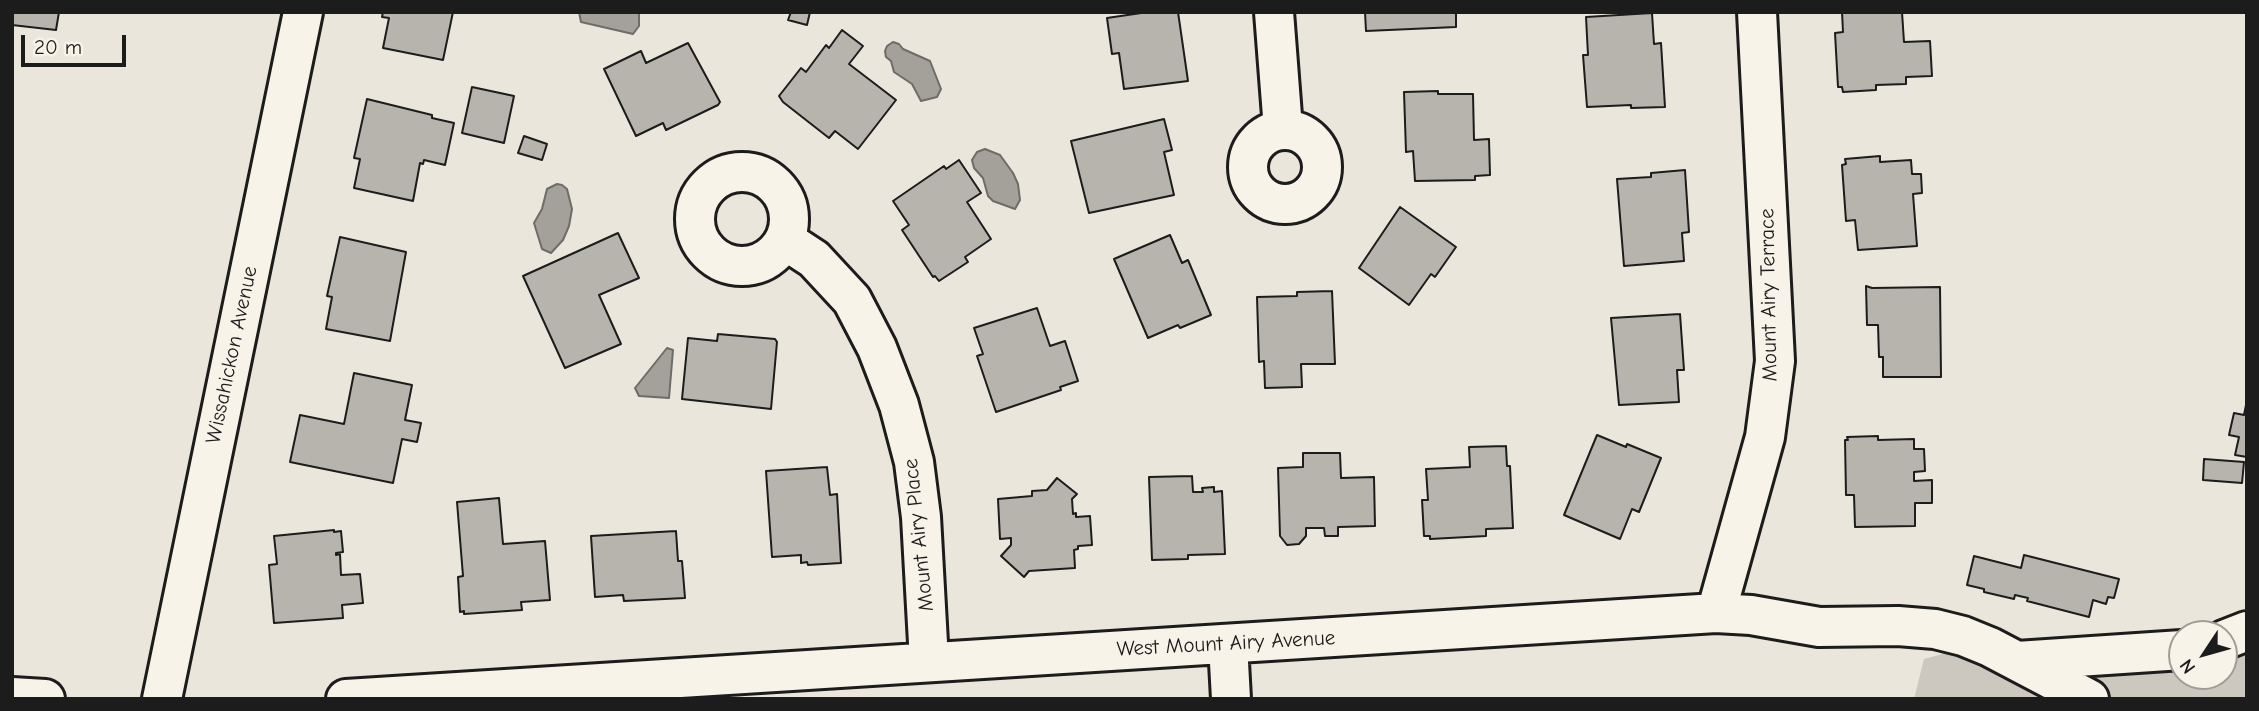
<!DOCTYPE html>
<html>
<head>
<meta charset="utf-8">
<style>
	body { margin:0 }
	#map { position:relative; width:2259px; height:711px; overflow:hidden; background:#eae6dc; font-family:"Comic Neue",sans-serif }
	canvas { display:block }
	.frame { position:absolute; inset:0; border:14px solid #1c1c1c; pointer-events:none }
	.north { position:absolute; left:2168px; top:620px; width:70px; height:70px; box-sizing:border-box; background:#f7f3e8; border:2px solid #9f9d96; border-radius:50%; rotate:234deg; font-size:19px; font-weight:700; line-height:28px; text-align:center; color:#1c1c1c }
	.north::after { content:''; display:block; margin:auto; width:24px; height:32px; background:#1c1c1c; clip-path:polygon(50% 0,100% 100%,50% 72%,0 100%) }
	.scale { position:absolute; left:21px; top:35px; width:105px; height:32px; box-sizing:border-box; border:4px solid #1c1c1c; border-top:0; padding-left:9px; font-size:21px; line-height:24px; white-space:nowrap; color:#1c1c1c; -webkit-text-stroke:5px #f7f3e8; paint-order:stroke }
</style>
</head>
<body>
<div id="map">
<canvas width="2259" height="711"></canvas>
<div class="frame"></div>
<div class="north">N</div>
<div class="scale">20 m</div>
</div>
<script>
const ctx = document.querySelector('canvas').getContext('2d');
ctx.lineJoin = 'round';
function paint(path, color) { ctx.fillStyle = color; ctx.fill(path, 'evenodd'); }
const shape = rows => new Path2D(rows.map(r => 'M' + r).join(''));
function trace(path, color, width, dash) { ctx.strokeStyle = color; ctx.lineWidth = width; ctx.lineCap = dash ? 'butt' : 'round'; ctx.setLineDash(dash || []); ctx.stroke(path); }
function write(font, color, halo, rows, align = 'center') {
  ctx.font = font + ' "Comic Neue",sans-serif'; ctx.lineWidth = 5; ctx.setLineDash([]); ctx.textBaseline = 'middle'; ctx.strokeStyle = halo; ctx.fillStyle = color; for (const [text, x, y, turn = 0] of rows) {
    ctx.save(); ctx.translate(x, y); ctx.rotate((+turn || 0) * Math.PI / 180); ctx.textAlign = isNaN(turn) ? turn : align; if (halo) ctx.strokeText(text, 0, 0); ctx.fillText(text, 0, 0); ctx.restore();
  }
}
paint(shape([
	[2247,642,2247,699,2112,699,2054,671,2182,661,2182,676,2224,676,2224,651],
	[1946,653,1991,666,2045,699,1914,699,1924,659]
]), '#ccc8c0');
const water = shape([
	[579,12,639,12,639,26,633,34,581,22,579,12],
	[893,42,899,44,903,49,930,61,941,89,937,97,921,101,912,84,894,72,891,61,886,57,885,51,887,46,893,42],
	[985,149,1000,155,1013,173,1018,184,1020,200,1015,209,993,201,988,196,983,178,974,168,972,160,977,152,985,149],
	[557,184,562,185,567,189,572,209,569,226,563,240,551,253,542,249,534,223,542,209,547,189,557,184],
	[667,348,673,350,669,398,639,396,635,388,667,348]
]);
paint(water, '#a3a19a');
trace(water, '#6d6c68', 2);
const building = shape([
	[12,12,59,12,56,30,12,25,12,12],
	[383,12,453,12,443,60,383,48,389,18,382,17,383,12],
	[791,12,810,12,807,25,788,20,791,12],
	[1148,12,1178,12,1188,81,1124,89,1119,53,1112,54,1107,18,1148,12],
	[1365,12,1456,12,1456,27,1366,31,1365,12],
	[1842,12,1902,12,1904,42,1930,41,1932,76,1906,77,1906,84,1876,85,1876,90,1843,92,1842,87,1838,87,1835,33,1843,32,1842,12],
	[1652,13,1654,44,1661,43,1665,107,1631,108,1631,105,1587,107,1583,55,1588,55,1586,17,1652,13],
	[842,30,863,46,849,64,896,100,858,149,835,131,829,138,783,102,779,96,801,68,806,72,826,45,829,48,842,30],
	[688,43,720,102,718,105,666,130,663,123,636,136,604,69,641,51,646,63,688,43],
	[472,87,514,96,504,143,462,133,472,87],
	[1438,91,1438,94,1473,94,1474,140,1489,139,1490,175,1475,176,1475,180,1415,181,1413,151,1406,152,1404,92,1438,91],
	[367,99,432,115,432,118,454,123,445,165,424,160,423,164,420,163,413,201,354,188,360,159,354,158,367,99],
	[1164,119,1172,150,1164,152,1174,195,1089,213,1071,141,1164,119],
	[524,136,547,144,542,160,518,153,524,136],
	[1880,156,1880,162,1911,160,1912,174,1921,174,1922,193,1913,194,1917,246,1858,250,1855,220,1846,221,1842,165,1846,164,1845,159,1880,156],
	[959,160,981,193,967,202,991,239,965,257,968,262,939,281,935,276,933,277,902,230,909,225,893,201,944,166,946,169,959,160],
	[1685,170,1689,232,1682,233,1684,261,1624,266,1617,179,1651,177,1651,173,1685,170],
	[1400,207,1456,247,1435,277,1431,274,1409,305,1359,268,1400,207],
	[618,233,639,278,599,295,621,344,565,368,523,276,618,233],
	[1170,235,1182,263,1188,260,1211,315,1180,328,1178,325,1148,338,1114,259,1170,235],
	[340,237,406,252,390,341,326,329,332,297,327,296,340,237],
	[1866,286,1872,288,1940,287,1941,377,1883,377,1883,357,1879,357,1878,325,1867,325,1866,286],
	[1332,291,1335,364,1301,364,1302,387,1265,388,1264,361,1259,362,1257,297,1297,296,1297,292,1332,291],
	[1037,308,1050,346,1065,341,1078,381,1060,387,1061,390,996,412,977,356,983,354,974,328,1037,308],
	[1680,314,1684,370,1677,370,1679,402,1619,405,1611,318,1680,314],
	[718,334,775,339,777,342,771,409,682,399,688,338,717,341,718,334],
	[354,373,412,385,405,420,421,423,417,442,402,439,393,483,290,462,300,415,344,424,354,373],
	[2247,400,2247,457,2235,455,2239,437,2229,435,2234,413,2244,415,2247,400],
	[1597,435,1626,447,1627,444,1661,458,1639,512,1632,509,1620,539,1564,515,1597,435],
	[1878,436,1878,440,1914,439,1914,449,1924,449,1925,471,1914,472,1914,481,1932,480,1932,503,1915,503,1915,526,1855,527,1854,495,1846,495,1845,440,1848,440,1847,437,1878,436],
	[1506,446,1507,466,1510,466,1513,528,1486,529,1486,536,1430,539,1430,536,1424,536,1422,500,1428,500,1426,469,1470,467,1469,447,1506,446],
	[1303,453,1340,453,1341,478,1374,477,1375,526,1338,527,1338,536,1325,536,1324,528,1306,528,1306,536,1299,544,1287,545,1280,536,1278,468,1303,467,1303,453],
	[2204,459,2244,462,2242,483,2203,480,2204,459],
	[827,467,830,495,837,494,841,563,808,565,807,562,801,563,801,555,772,557,766,471,827,467],
	[1192,476,1193,492,1203,492,1202,488,1214,487,1214,492,1222,491,1225,554,1188,555,1188,559,1152,560,1149,477,1192,476],
	[1057,478,1077,494,1072,499,1073,514,1076,513,1076,517,1090,516,1092,545,1078,546,1078,549,1074,550,1075,568,1029,571,1024,577,1001,556,1011,545,1011,538,1000,539,998,499,1032,496,1032,491,1047,490,1057,478],
	[499,498,503,544,545,541,550,600,521,602,522,610,464,614,464,611,460,612,458,577,463,576,457,502,499,498],
	[334,530,334,532,341,531,343,552,336,553,336,555,340,554,341,575,360,574,363,603,342,605,343,618,274,623,269,565,277,564,274,536,334,530],
	[676,531,678,561,682,561,685,598,624,601,623,595,595,597,591,536,676,531],
	[2024,555,2119,579,2114,598,2108,597,2106,604,2093,600,2089,617,2027,601,2028,598,2015,595,2014,599,1984,592,1984,589,1967,585,1974,556,2021,568,2024,555]
]);
paint(building, '#b6b4ac');
trace(building, '#1c1c1c', 2);
const minor = shape([
	[1274,12,1283,129],
	'1248 167a37 37 0 1 1 74 0a37 37 0 1 1-74 0Z',
	'695 219a47 47 0 1 1 94 0a47 47 0 1 1-94 0Z',
	[785,240,814,259,852,300,877,348,899,405,914,462,921,517,929,661],
	[1716,613,1765,437,1775,361,1757,12],
	[2224,640,2247,631],
	[1228,644,1231,699],
	[2017,661,2182,650],
	[12,697,45,699],
	[162,699,303,12],
	[346,699,1716,613,1751,615,1819,627,1898,626,1935,629,1963,636,1990,647,2089,699]
]);
trace(minor, '#1c1c1c', 44);
trace(minor, '#f7f3e8', 38);
write('21px', '#1c1c1c', '#f7f3e8', [
	["Mount Airy Terrace",1769,295,-91],
	["Wissahickon Avenue",232,355,-78],
	["Mount Airy Place",919,535,-96],
	["West Mount Airy Avenue",1226,644,-3]
]);
</script>
</body>
</html>
